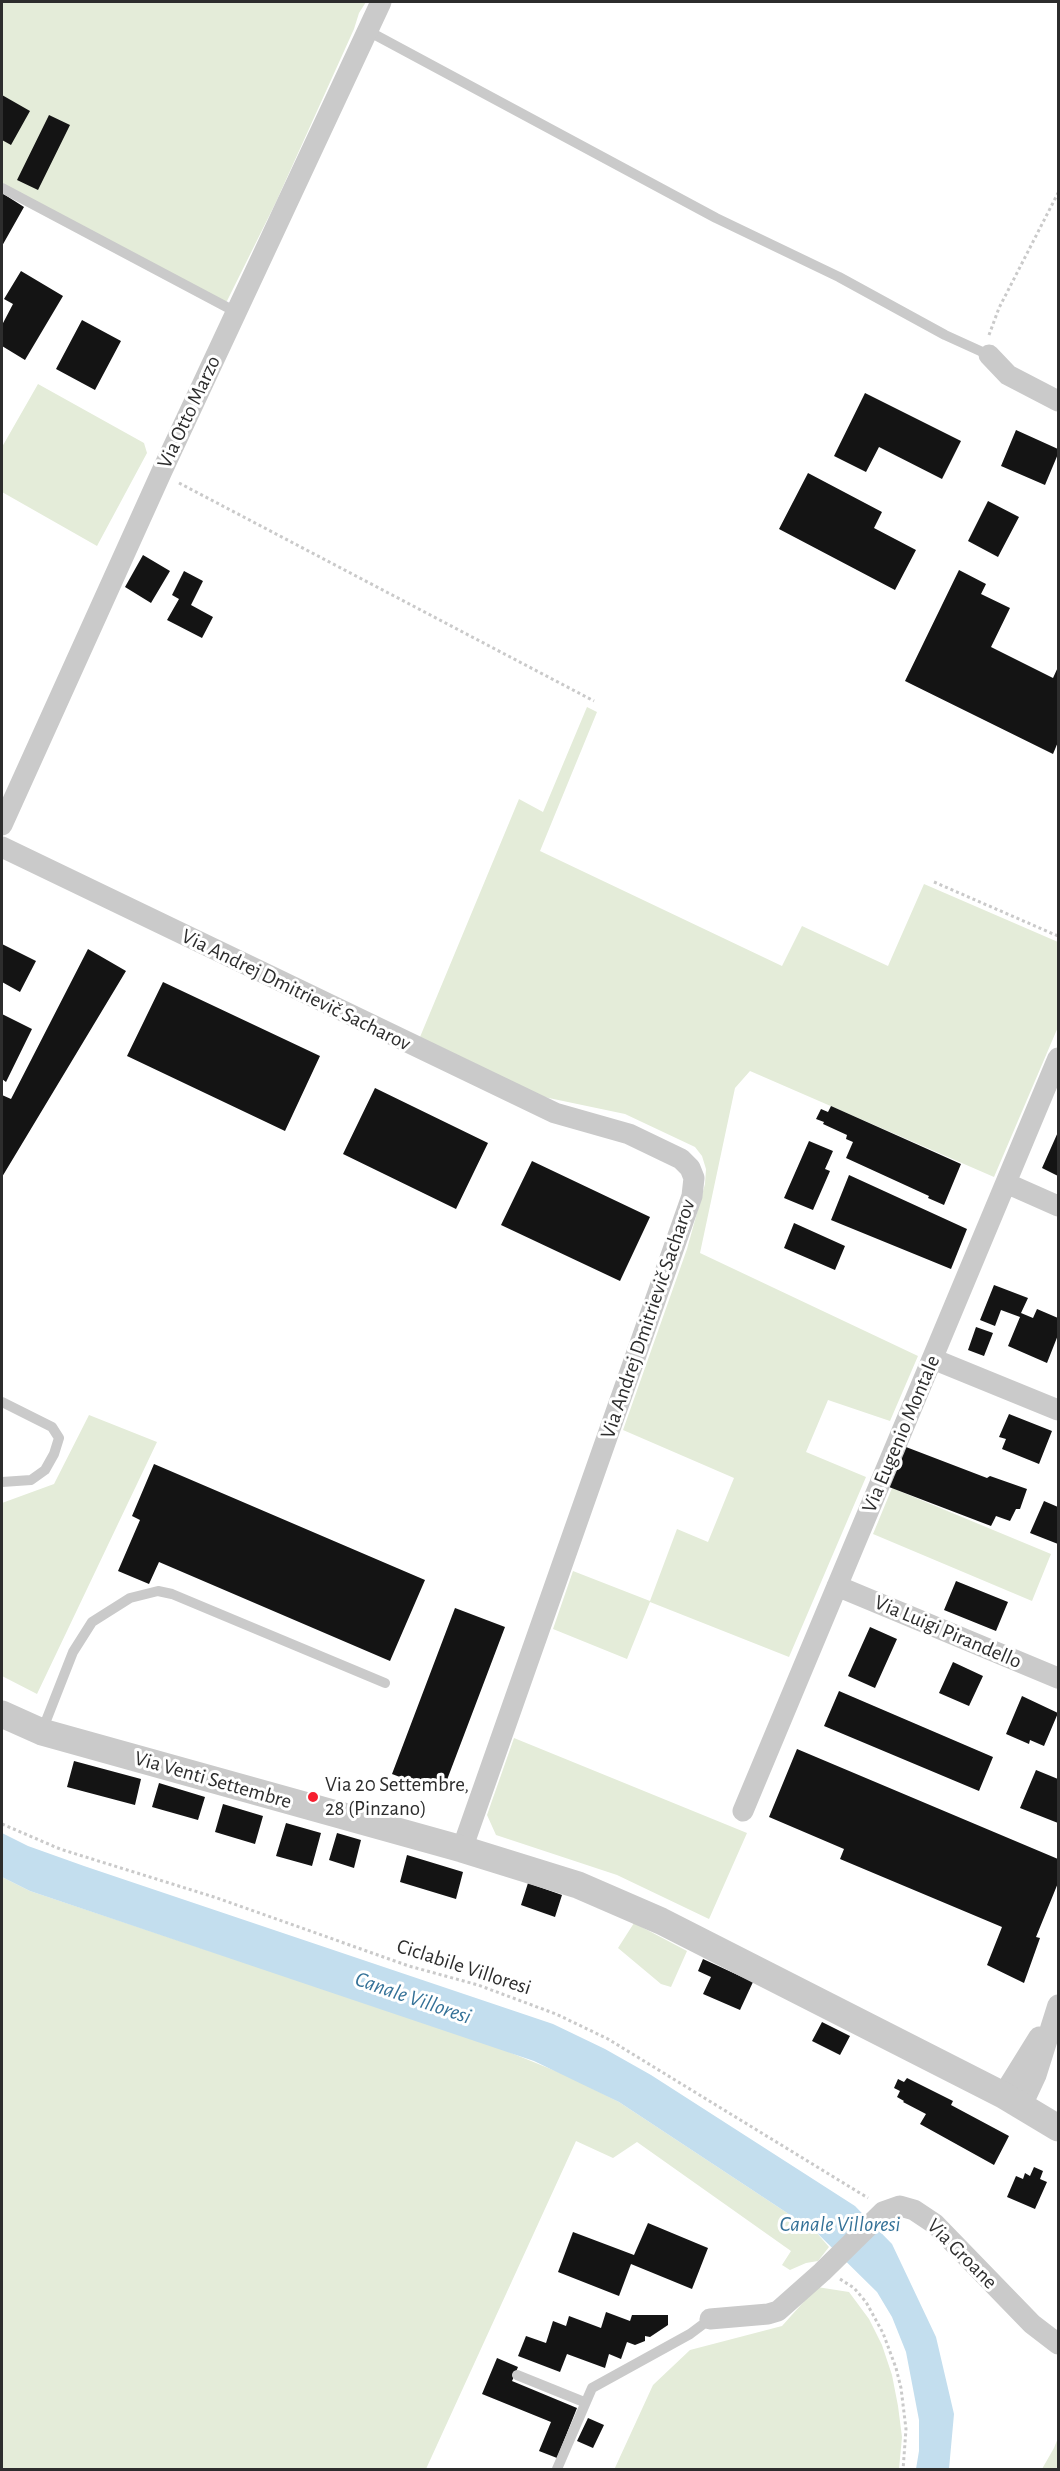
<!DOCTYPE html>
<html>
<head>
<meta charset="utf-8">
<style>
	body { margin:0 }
	#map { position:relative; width:1060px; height:2471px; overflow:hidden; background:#fff; font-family:"Alegreya Sans",sans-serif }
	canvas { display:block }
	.frame { position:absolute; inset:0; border:3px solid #2d2d2d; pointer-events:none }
</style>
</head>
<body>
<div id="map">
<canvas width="1060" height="2471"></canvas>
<div class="frame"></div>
</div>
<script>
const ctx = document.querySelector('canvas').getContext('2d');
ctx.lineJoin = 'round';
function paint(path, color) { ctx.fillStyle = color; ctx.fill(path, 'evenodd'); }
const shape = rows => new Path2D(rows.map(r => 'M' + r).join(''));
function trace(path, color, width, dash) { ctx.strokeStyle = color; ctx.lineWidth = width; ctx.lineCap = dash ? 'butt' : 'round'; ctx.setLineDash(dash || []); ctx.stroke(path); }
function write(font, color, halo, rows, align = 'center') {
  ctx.font = font + ' "Alegreya Sans",sans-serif'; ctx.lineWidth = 6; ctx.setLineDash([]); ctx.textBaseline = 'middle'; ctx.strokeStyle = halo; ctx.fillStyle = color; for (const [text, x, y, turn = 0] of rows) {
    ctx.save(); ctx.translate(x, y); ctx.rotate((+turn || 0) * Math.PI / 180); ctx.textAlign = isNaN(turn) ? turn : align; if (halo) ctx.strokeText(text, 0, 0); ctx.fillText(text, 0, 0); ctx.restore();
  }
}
paint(shape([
	[2,2,366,2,359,13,354,29,276,202,227,301,221,301,2,183],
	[38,384,144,443,147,453,97,546,2,492,2,447],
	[587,707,597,712,540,851,782,966,802,926,888,966,924,884,1058,942,1058,1027,994,1177,750,1071,735,1088,700,1253,918,1356,890,1421,828,1400,806,1452,866,1477,789,1657,650,1602,627,1659,553,1629,573,1571,650,1601,677,1529,708,1542,734,1478,623,1430,687,1249,705,1184,706,1169,702,1156,695,1147,625,1114,544,1097,420,1037,519,799,543,812],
	[89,1415,157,1442,37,1694,2,1676,2,1503,54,1484],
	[892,1488,1051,1554,1032,1601,873,1534],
	[514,1738,747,1833,709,1919,617,1875,496,1835,487,1815],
	[2,1877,30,1891,494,2046,568,2076,619,2102,816,2232,829,2247,818,2261,806,2263,790,2270,782,2265,791,2251,637,2142,613,2158,576,2141,426,2469,2,2470],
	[634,1923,687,1951,671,1987,661,1984,618,1948],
	[817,2287,849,2292,869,2319,882,2345,892,2375,898,2406,902,2437,899,2469,614,2470,653,2385,690,2350,782,2326],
	[1058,2438,1058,2469,1042,2469,1054,2448]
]), '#e4ecd9');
paint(shape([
	[2,1833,28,1846,84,1866,553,2024,605,2049,651,2075,855,2206,892,2244,936,2337,954,2414,949,2469,916,2469,919,2451,919,2420,906,2352,892,2317,877,2292,816,2232,619,2102,534,2061,30,1891,2,1877]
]), '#c3deee');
paint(shape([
	[2,95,30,111,11,145,2,140],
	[49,115,70,125,38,190,17,180],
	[2,193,24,207,2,246],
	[21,271,63,296,25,360,2,346,2,325,13,304,4,299],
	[82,320,121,341,95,390,56,369],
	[865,393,961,441,942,479,879,447,866,472,834,456],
	[1016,430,1058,449,1058,454,1045,485,1001,466],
	[808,473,882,512,874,528,916,550,895,590,779,529],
	[988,501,1019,517,998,557,968,541],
	[143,555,170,571,151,603,125,587],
	[959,570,986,584,981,594,1010,608,991,647,1053,678,1058,667,1058,742,1053,754,905,681],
	[184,571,203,581,191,605,213,617,202,638,167,620,179,599,172,595],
	[2,944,36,961,20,992,2,982],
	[88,949,126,971,2,1177,2,1095,11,1099],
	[163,982,320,1056,285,1131,127,1056],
	[2,1014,32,1029,6,1082,2,1079],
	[375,1088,488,1143,456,1209,343,1154],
	[831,1106,961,1164,944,1205,928,1198,929,1196,846,1158,853,1142,846,1139,847,1135,823,1124,824,1122,816,1119,821,1109,828,1112],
	[1058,1132,1058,1176,1042,1168],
	[809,1141,833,1151,825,1169,830,1171,813,1210,784,1198],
	[532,1161,650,1217,620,1281,501,1225],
	[849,1175,967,1229,951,1269,831,1220],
	[794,1223,845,1246,835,1270,784,1248],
	[994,1285,1028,1298,1021,1313,1033,1318,1037,1309,1058,1318,1058,1335,1047,1363,1008,1346,1020,1317,1001,1310,995,1326,980,1320],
	[976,1327,993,1333,984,1356,968,1350],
	[1009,1414,1052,1431,1039,1464,1002,1449,1006,1439,999,1437],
	[906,1447,987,1478,990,1476,1027,1489,1020,1509,1016,1509,1010,1521,996,1516,991,1526,889,1487],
	[154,1464,425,1580,390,1661,159,1562,149,1584,118,1571,140,1520,132,1516],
	[1044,1501,1058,1507,1058,1544,1030,1533],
	[956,1581,1008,1602,996,1631,944,1610],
	[455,1608,505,1627,442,1793,392,1774],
	[870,1627,897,1639,875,1688,848,1676],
	[953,1662,983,1676,969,1706,939,1693],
	[839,1691,993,1757,979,1791,824,1726],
	[1022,1696,1058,1713,1044,1746,1030,1740,1029,1744,1006,1734],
	[797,1749,1058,1859,1058,1883,1036,1937,1040,1938,1024,1983,987,1965,1002,1927,840,1859,844,1849,769,1817],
	[74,1761,141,1779,135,1805,67,1787],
	[1036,1770,1058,1779,1058,1823,1020,1808],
	[159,1783,205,1797,198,1820,152,1807],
	[223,1804,263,1816,255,1844,215,1832],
	[286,1823,321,1833,312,1866,276,1856],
	[337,1833,361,1840,354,1868,329,1860],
	[407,1855,463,1872,456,1899,400,1882],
	[528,1883,562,1895,555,1917,521,1905],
	[703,1959,753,1982,740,2010,703,1994,711,1977,698,1971],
	[822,2022,850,2036,840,2055,812,2041],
	[907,2078,953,2101,951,2105,1009,2136,994,2165,920,2124,926,2114,903,2102,904,2101,897,2097,900,2091,894,2088,898,2079,904,2082],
	[1034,2167,1043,2171,1040,2179,1047,2182,1035,2209,1007,2197,1016,2176,1023,2179,1025,2173,1030,2176],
	[648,2223,708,2248,692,2289,631,2264,619,2296,558,2272,573,2232,634,2255],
	[606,2312,630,2321,632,2315,668,2315,668,2325,650,2337,645,2336,645,2341,635,2345,627,2342,621,2359,609,2354,605,2368,567,2354,560,2372,518,2356,526,2336,546,2343,553,2321,566,2326,569,2316,601,2328],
	[497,2358,518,2367,512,2381,577,2408,557,2458,539,2451,551,2422,482,2394],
	[588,2418,604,2425,593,2448,577,2441]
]), '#141414');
trace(shape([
	[989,335,999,308,1058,193],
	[179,483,594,701],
	[934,882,1058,936],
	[2,1824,60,1849,214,1897,409,1966,478,1985,556,2014,608,2039,868,2198],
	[840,2279,854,2288,866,2302,883,2333,896,2368,901,2388,906,2429,903,2470]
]), '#cacaca', 3, [3, 3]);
trace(shape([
	[368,31,716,218,839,277,945,335,989,355],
	[2,188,236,312],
	[2,1402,52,1427,59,1438,54,1454,45,1470,31,1480,2,1482],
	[42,1731,73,1652,92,1622,130,1598,158,1591,172,1594,385,1683],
	[517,2375,584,2402],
	[557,2469,592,2388,690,2334,710,2319]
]), '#cacaca', 10);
trace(shape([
	[989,355,1008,375,1058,401],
	[2,825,162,471,381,2],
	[2,847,555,1113,629,1134,681,1159,690,1168,694,1178,692,1196,462,1849],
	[1006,1183,1058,1206],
	[933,1359,1058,1410],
	[837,1586,1058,1678],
	[743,1811,1058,1058],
	[1003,2095,1039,2037],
	[1022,2105,1036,2075,1058,2005],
	[710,2319,768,2314,778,2311,822,2272,883,2212,900,2206,914,2210,935,2224,1032,2324,1058,2344]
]), '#cacaca', 21);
trace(shape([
	[2,1714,42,1732,462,1849,578,1885,661,1921,1003,2095,1058,2128]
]), '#cacaca', 27);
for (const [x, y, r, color] of [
	[313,1797,6,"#f61e2f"]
]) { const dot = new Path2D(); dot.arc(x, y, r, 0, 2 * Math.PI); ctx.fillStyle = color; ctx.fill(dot); trace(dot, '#fff', 2); }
write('21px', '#2d2d2d', '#fff', [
	["Via Otto Marzo",189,412,-65],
	["Via Andrej Dmitrievič Sacharov",296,990,26],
	["Via Andrej Dmitrievič Sacharov",648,1319,-71],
	["Via Eugenio Montale",901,1434,-67],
	["Via Luigi Pirandello",948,1632,23],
	["Via Venti Settembre",213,1780,16],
	["Ciclabile Villoresi",464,1967,18],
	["Via Groane",962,2254,45]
]);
write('21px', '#2d2d2d', '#fff', [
	["Via 20 Settembre,",325,1785],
	["28 (Pinzano)",325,1809]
], 'left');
write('italic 22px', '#347197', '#fff', [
	["Canale Villoresi",413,1998,19],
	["Canale Villoresi",840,2224]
]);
</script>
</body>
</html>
